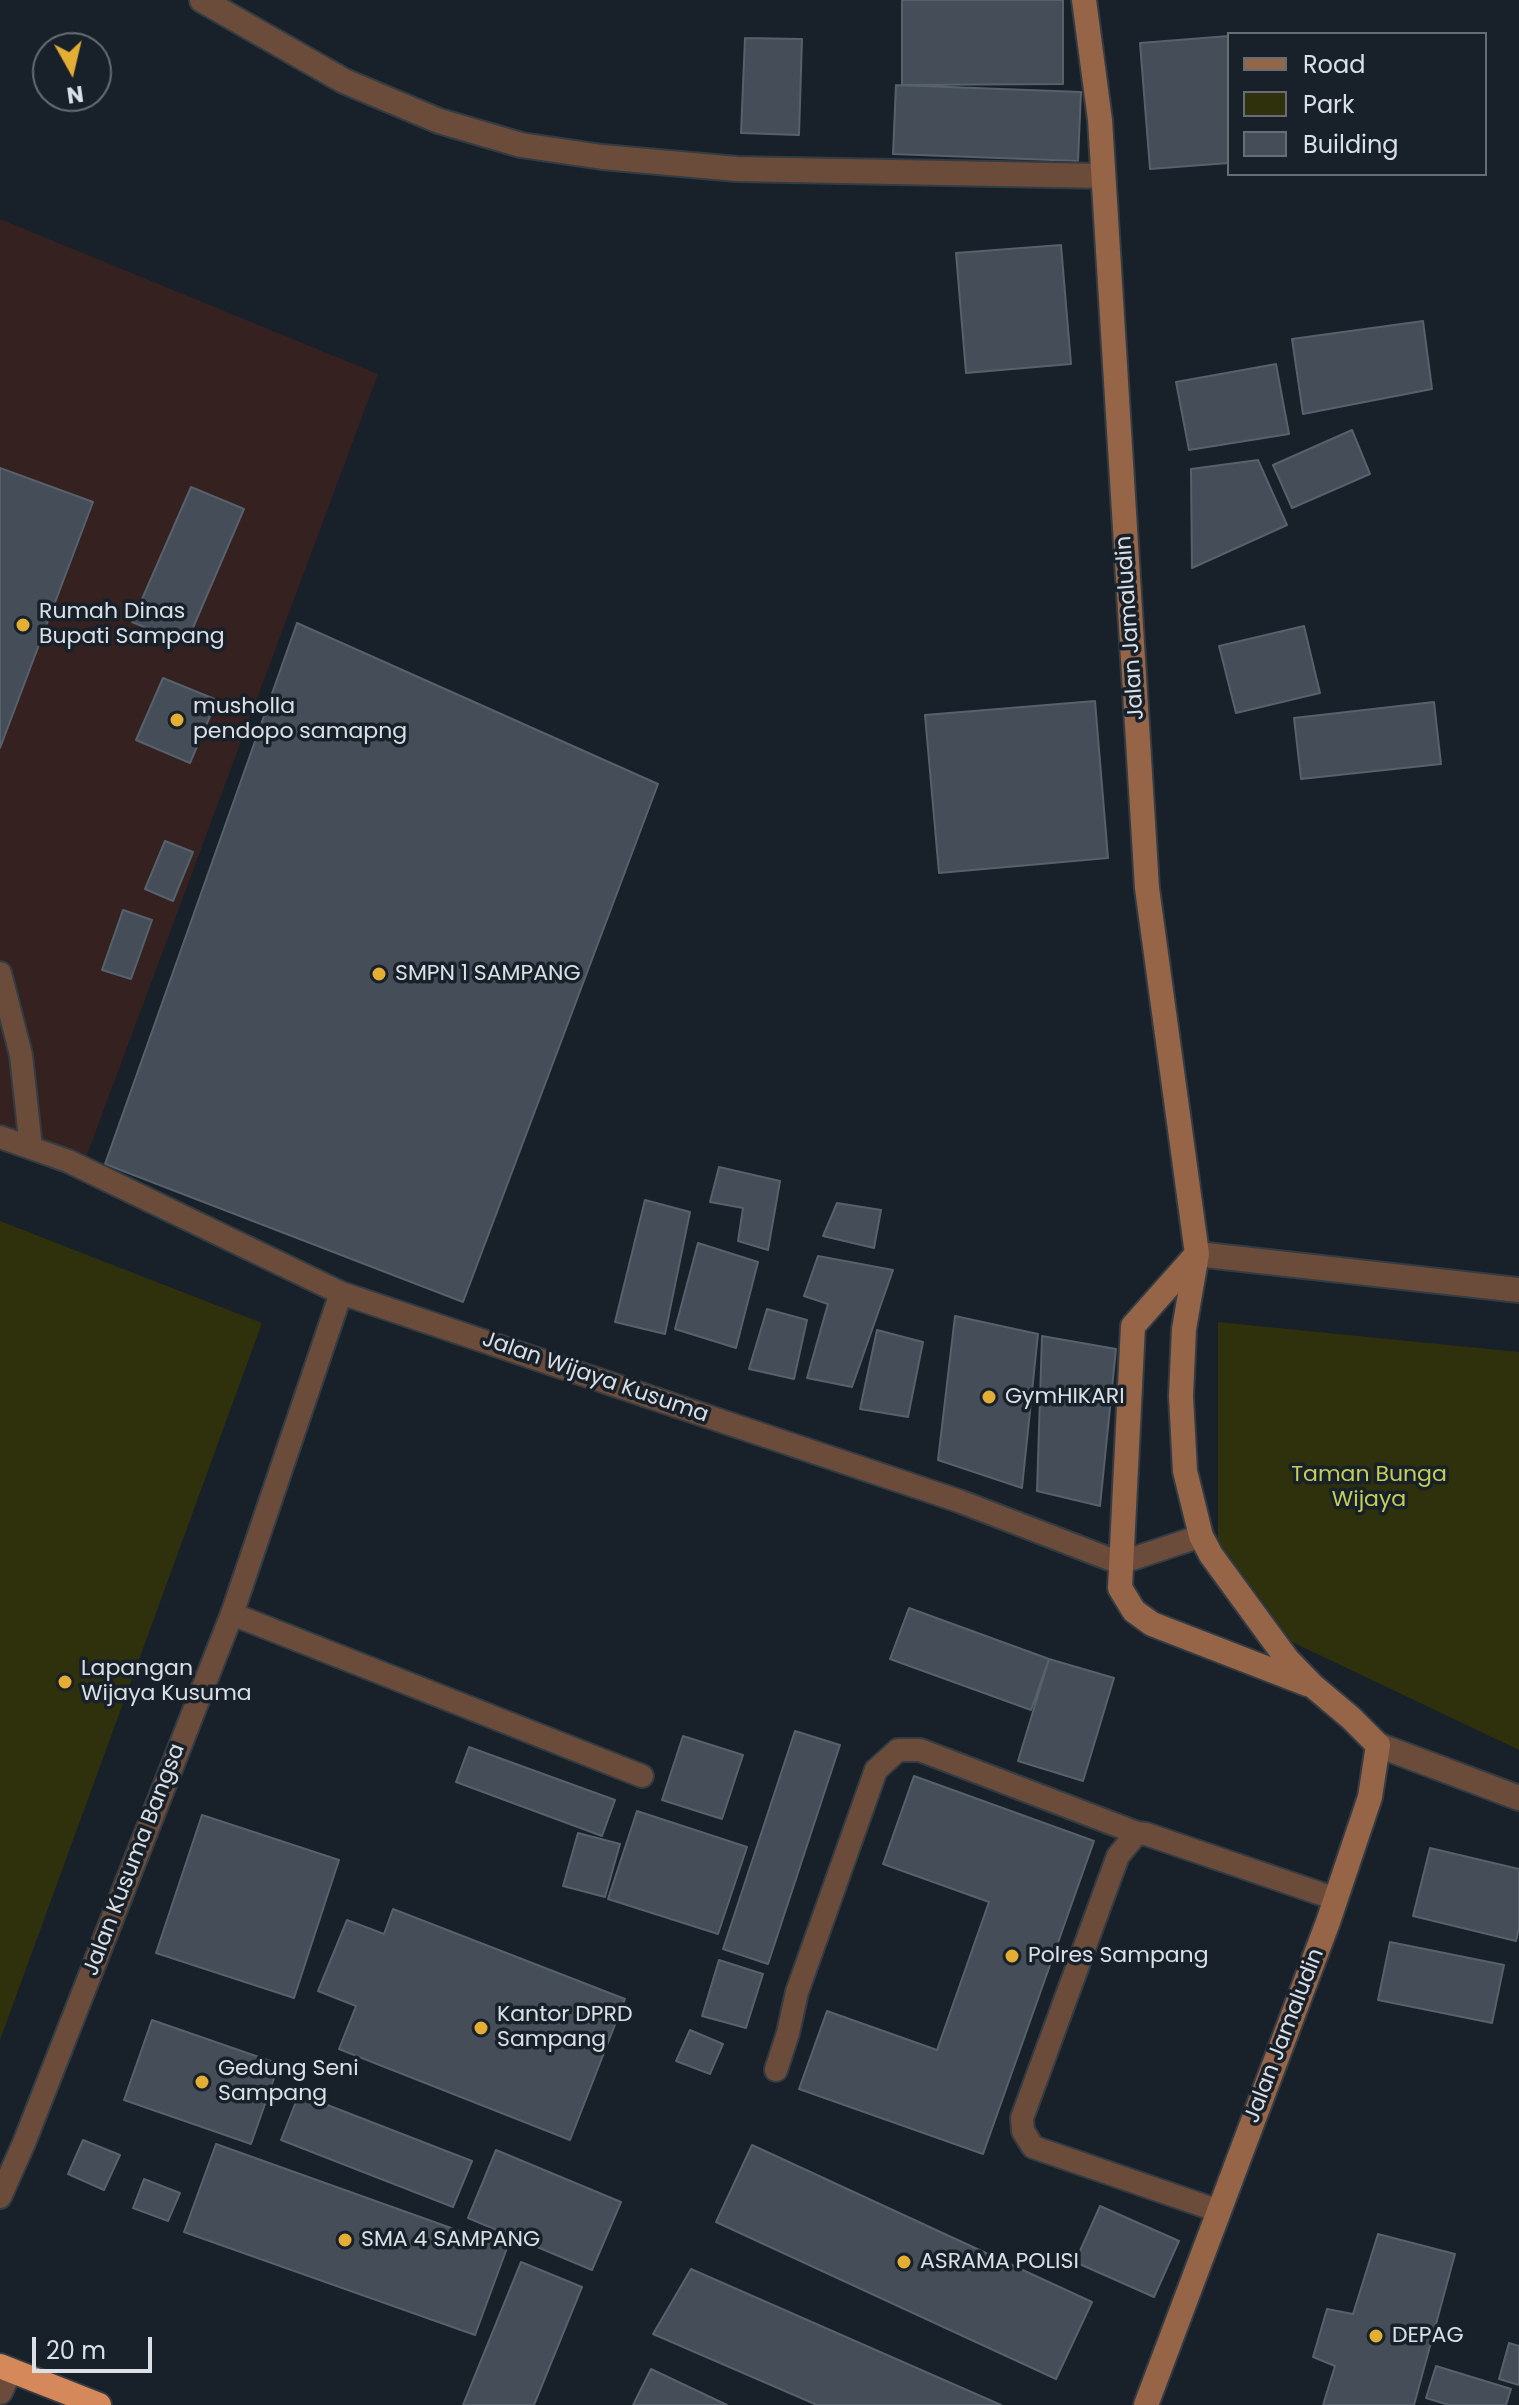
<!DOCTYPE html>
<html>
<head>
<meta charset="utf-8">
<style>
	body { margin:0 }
	#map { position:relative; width:1519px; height:2405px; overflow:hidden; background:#182029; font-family:Poppins,sans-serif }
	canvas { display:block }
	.legend { position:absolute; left:1227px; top:32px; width:260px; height:144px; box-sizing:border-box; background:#182029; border:2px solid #666d75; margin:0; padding:10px 14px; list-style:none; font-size:24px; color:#dae0e6 }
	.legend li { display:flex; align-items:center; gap:16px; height:40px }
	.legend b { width:40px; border:2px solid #666d75 }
	.north { position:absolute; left:32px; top:32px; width:80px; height:80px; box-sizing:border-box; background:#182029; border:2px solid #666d75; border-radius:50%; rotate:172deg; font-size:22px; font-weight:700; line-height:32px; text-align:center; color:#dae0e6 }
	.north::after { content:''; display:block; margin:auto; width:28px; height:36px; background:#e4ae35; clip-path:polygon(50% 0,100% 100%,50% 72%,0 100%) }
	.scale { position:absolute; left:32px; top:2337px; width:120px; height:36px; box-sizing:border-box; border:4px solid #dae0e6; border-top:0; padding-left:10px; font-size:24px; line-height:28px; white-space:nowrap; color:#dae0e6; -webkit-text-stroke:6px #182029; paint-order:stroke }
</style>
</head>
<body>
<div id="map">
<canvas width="1519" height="2405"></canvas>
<ul class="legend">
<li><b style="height:10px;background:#966447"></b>Road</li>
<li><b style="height:22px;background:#2e310b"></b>Park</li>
<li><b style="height:22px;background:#444d58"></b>Building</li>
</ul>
<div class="north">N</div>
<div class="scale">20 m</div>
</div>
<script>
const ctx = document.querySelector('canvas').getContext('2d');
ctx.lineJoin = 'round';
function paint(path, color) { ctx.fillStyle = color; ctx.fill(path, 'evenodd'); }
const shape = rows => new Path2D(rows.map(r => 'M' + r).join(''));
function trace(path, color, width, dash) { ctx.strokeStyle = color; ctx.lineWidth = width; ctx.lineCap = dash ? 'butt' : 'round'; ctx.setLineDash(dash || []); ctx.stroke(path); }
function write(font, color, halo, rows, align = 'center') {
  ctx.font = font + ' Poppins,sans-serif'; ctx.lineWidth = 7; ctx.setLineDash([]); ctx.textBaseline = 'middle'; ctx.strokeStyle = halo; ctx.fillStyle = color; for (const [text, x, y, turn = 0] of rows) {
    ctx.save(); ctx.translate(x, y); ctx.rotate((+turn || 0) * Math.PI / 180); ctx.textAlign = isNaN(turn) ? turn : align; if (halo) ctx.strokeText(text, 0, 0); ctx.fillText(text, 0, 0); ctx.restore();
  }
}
paint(shape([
	[0,219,378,374,84,1163,0,1134,0,748,93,502,0,468],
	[191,487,244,509,186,644,133,622],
	[163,678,217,700,136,740],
	[165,841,193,852,145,889],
	[123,910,152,920,131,979,102,970]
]), '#342120');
paint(shape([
	[0,1221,262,1323,0,2040],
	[1218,1322,1519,1352,1519,1750,1292,1642,1218,1541]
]), '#2e310b');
const building = shape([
	[902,0,1063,0,1063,84,902,85,902,0],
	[1229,36,1229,163,1150,169,1140,43,1229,36],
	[745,38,802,39,799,135,741,133,745,38],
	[896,85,1081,92,1078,161,893,154,896,85],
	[1061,245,1071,364,966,373,956,253,1061,245],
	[1423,321,1432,389,1303,414,1292,339,1423,321],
	[1276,364,1289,434,1189,450,1176,382,1276,364],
	[1352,430,1370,474,1292,508,1273,465,1352,430],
	[1258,460,1287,525,1192,568,1191,469,1258,460],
	[0,468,93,502,0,748,0,468],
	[191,487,244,509,186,644,132,622,191,487],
	[297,623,658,784,463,1302,105,1164,297,623],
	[1304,626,1320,693,1236,713,1219,646,1304,626],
	[163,678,217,700,190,763,136,740,163,678],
	[1095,701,1108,858,939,873,925,715,1095,701],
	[1434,702,1441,764,1301,779,1294,718,1434,702],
	[165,841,193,852,173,901,145,889,165,841],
	[123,910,152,920,131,979,102,970,123,910],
	[719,1167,780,1181,768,1250,738,1241,743,1208,710,1202,719,1167],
	[645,1200,690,1212,665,1334,615,1322,645,1200],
	[837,1203,881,1210,874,1248,823,1236,837,1203],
	[698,1243,758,1262,736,1348,675,1329,698,1243],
	[818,1256,893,1270,852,1387,807,1378,828,1304,804,1296,818,1256],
	[767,1309,807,1320,794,1379,749,1369,767,1309],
	[955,1316,1038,1334,1022,1488,938,1460,955,1316],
	[877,1330,923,1342,908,1417,860,1409,877,1330],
	[1042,1336,1116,1349,1100,1506,1037,1491,1042,1336],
	[909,1608,1049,1659,1031,1710,890,1659,909,1608],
	[1049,1659,1114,1678,1083,1781,1018,1761,1049,1659],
	[795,1731,840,1745,768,1964,723,1949,795,1731],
	[683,1736,743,1755,722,1819,662,1800,683,1736],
	[469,1747,615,1800,602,1836,456,1782,469,1747],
	[914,1776,1094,1841,983,2154,799,2089,827,2011,937,2050,989,1902,883,1864,914,1776],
	[637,1811,747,1847,718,1934,608,1899,637,1811],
	[202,1815,339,1860,294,1998,156,1953,202,1815],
	[578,1833,620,1844,605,1897,563,1886,578,1833],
	[1430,1848,1519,1869,1519,1928,1516,1941,1413,1916,1430,1848],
	[393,1909,625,1999,570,2140,339,2049,356,2006,318,1991,347,1920,384,1934,393,1909],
	[1390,1942,1504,1965,1492,2023,1378,2000,1390,1942],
	[719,1960,763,1974,746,2028,702,2016,719,1960],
	[152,2020,279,2064,251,2144,124,2100,152,2020],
	[690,2030,723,2044,710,2074,676,2061,690,2030],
	[299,2094,472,2161,453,2207,281,2140,299,2094],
	[83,2140,120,2155,104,2190,68,2174,83,2140],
	[216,2144,507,2248,475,2335,184,2232,216,2144],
	[752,2145,1092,2302,1056,2379,716,2222,752,2145],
	[496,2150,621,2202,592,2270,468,2218,496,2150],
	[144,2179,180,2193,168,2221,133,2208,144,2179],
	[1100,2206,1179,2241,1154,2297,1075,2262,1100,2206],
	[1378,2234,1455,2254,1414,2405,1323,2405,1335,2366,1313,2357,1327,2309,1353,2314,1378,2234],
	[521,2262,582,2287,534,2405,463,2405,521,2262],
	[691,2269,1001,2405,817,2405,653,2334,691,2269],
	[1509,2343,1519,2346,1519,2385,1499,2379,1509,2343],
	[1436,2366,1511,2389,1506,2405,1449,2405,1426,2398,1436,2366],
	[651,2369,727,2405,633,2405,651,2369]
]);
paint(building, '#444d58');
trace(building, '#57616c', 2);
const lane = shape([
	[0,973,21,1055,31,1148],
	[0,1137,68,1161,341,1293,959,1501,1120,1563,1201,1536],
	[232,1614,642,1776],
	[776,2070,788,2033,797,1992,876,1770,898,1750,920,1750,1137,1833],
	[0,2197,24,2143,232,1614,341,1293],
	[1219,2211,1033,2147,1023,2131,1022,2118,1118,1856,1137,1833,1146,1834,1336,1899]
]);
const street = shape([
	[202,0,344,81,439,121,521,145,602,157,737,169,1103,176],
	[1197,1254,1519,1290],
	[1378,1745,1519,1798],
	[0,2392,10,2370]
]);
const secondary = shape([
	[1084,0,1100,120,1147,888,1197,1254,1184,1329,1181,1396,1185,1471,1201,1536,1211,1555,1287,1659,1313,1686,1351,1718,1378,1745,1370,1797,1328,1922,1146,2405],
	[1197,1254,1133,1326,1120,1588,1134,1611,1152,1624,1307,1684]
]);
const highway = shape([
	[0,2366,99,2405]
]);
trace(lane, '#333b43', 26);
trace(street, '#333b43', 28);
trace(secondary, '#333b43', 28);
trace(highway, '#333b43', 28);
trace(lane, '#6b4c3a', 22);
trace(street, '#6b4c3a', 24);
trace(secondary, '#966447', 24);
trace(highway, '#d58859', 24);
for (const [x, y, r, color] of [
	[23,625,8,"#e4ae35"],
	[177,720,8,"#e4ae35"],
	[379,974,8,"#e4ae35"],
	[989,1397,8,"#e4ae35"],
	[65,1682,8,"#e4ae35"],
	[1012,1956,8,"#e4ae35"],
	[481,2028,8,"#e4ae35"],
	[202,2082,8,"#e4ae35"],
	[345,2240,8,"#e4ae35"],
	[904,2262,8,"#e4ae35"],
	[1376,2336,8,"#e4ae35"]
]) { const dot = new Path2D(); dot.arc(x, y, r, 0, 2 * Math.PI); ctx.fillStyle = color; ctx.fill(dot); trace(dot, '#182029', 3); }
write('22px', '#dae0e6', '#182029', [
	["Rumah Dinas",39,612],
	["Bupati Sampang",39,637],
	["musholla",193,707],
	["pendopo samapng",193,732],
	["SMPN 1 SAMPANG",395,974],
	["GymHIKARI",1005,1397],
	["Lapangan",81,1669],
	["Wijaya Kusuma",81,1694],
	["Polres Sampang",1028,1956],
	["Kantor DPRD",497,2015],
	["Sampang",497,2040],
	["Gedung Seni",218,2069],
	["Sampang",218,2094],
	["SMA 4 SAMPANG",361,2240],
	["ASRAMA POLISI",920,2262],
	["DEPAG",1392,2336]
], 'left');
write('22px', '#dae0e6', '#182029', [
	["Jalan Jamaludin",1131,628,-94],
	["Jalan Wijaya Kusuma",595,1378,19],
	["Jalan Kusuma Bangsa",135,1860,-69],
	["Jalan Jamaludin",1285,2036,-69]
]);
write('22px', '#c4cf58', '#182029', [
	["Taman Bunga",1369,1475],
	["Wijaya",1369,1500]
]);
</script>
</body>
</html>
